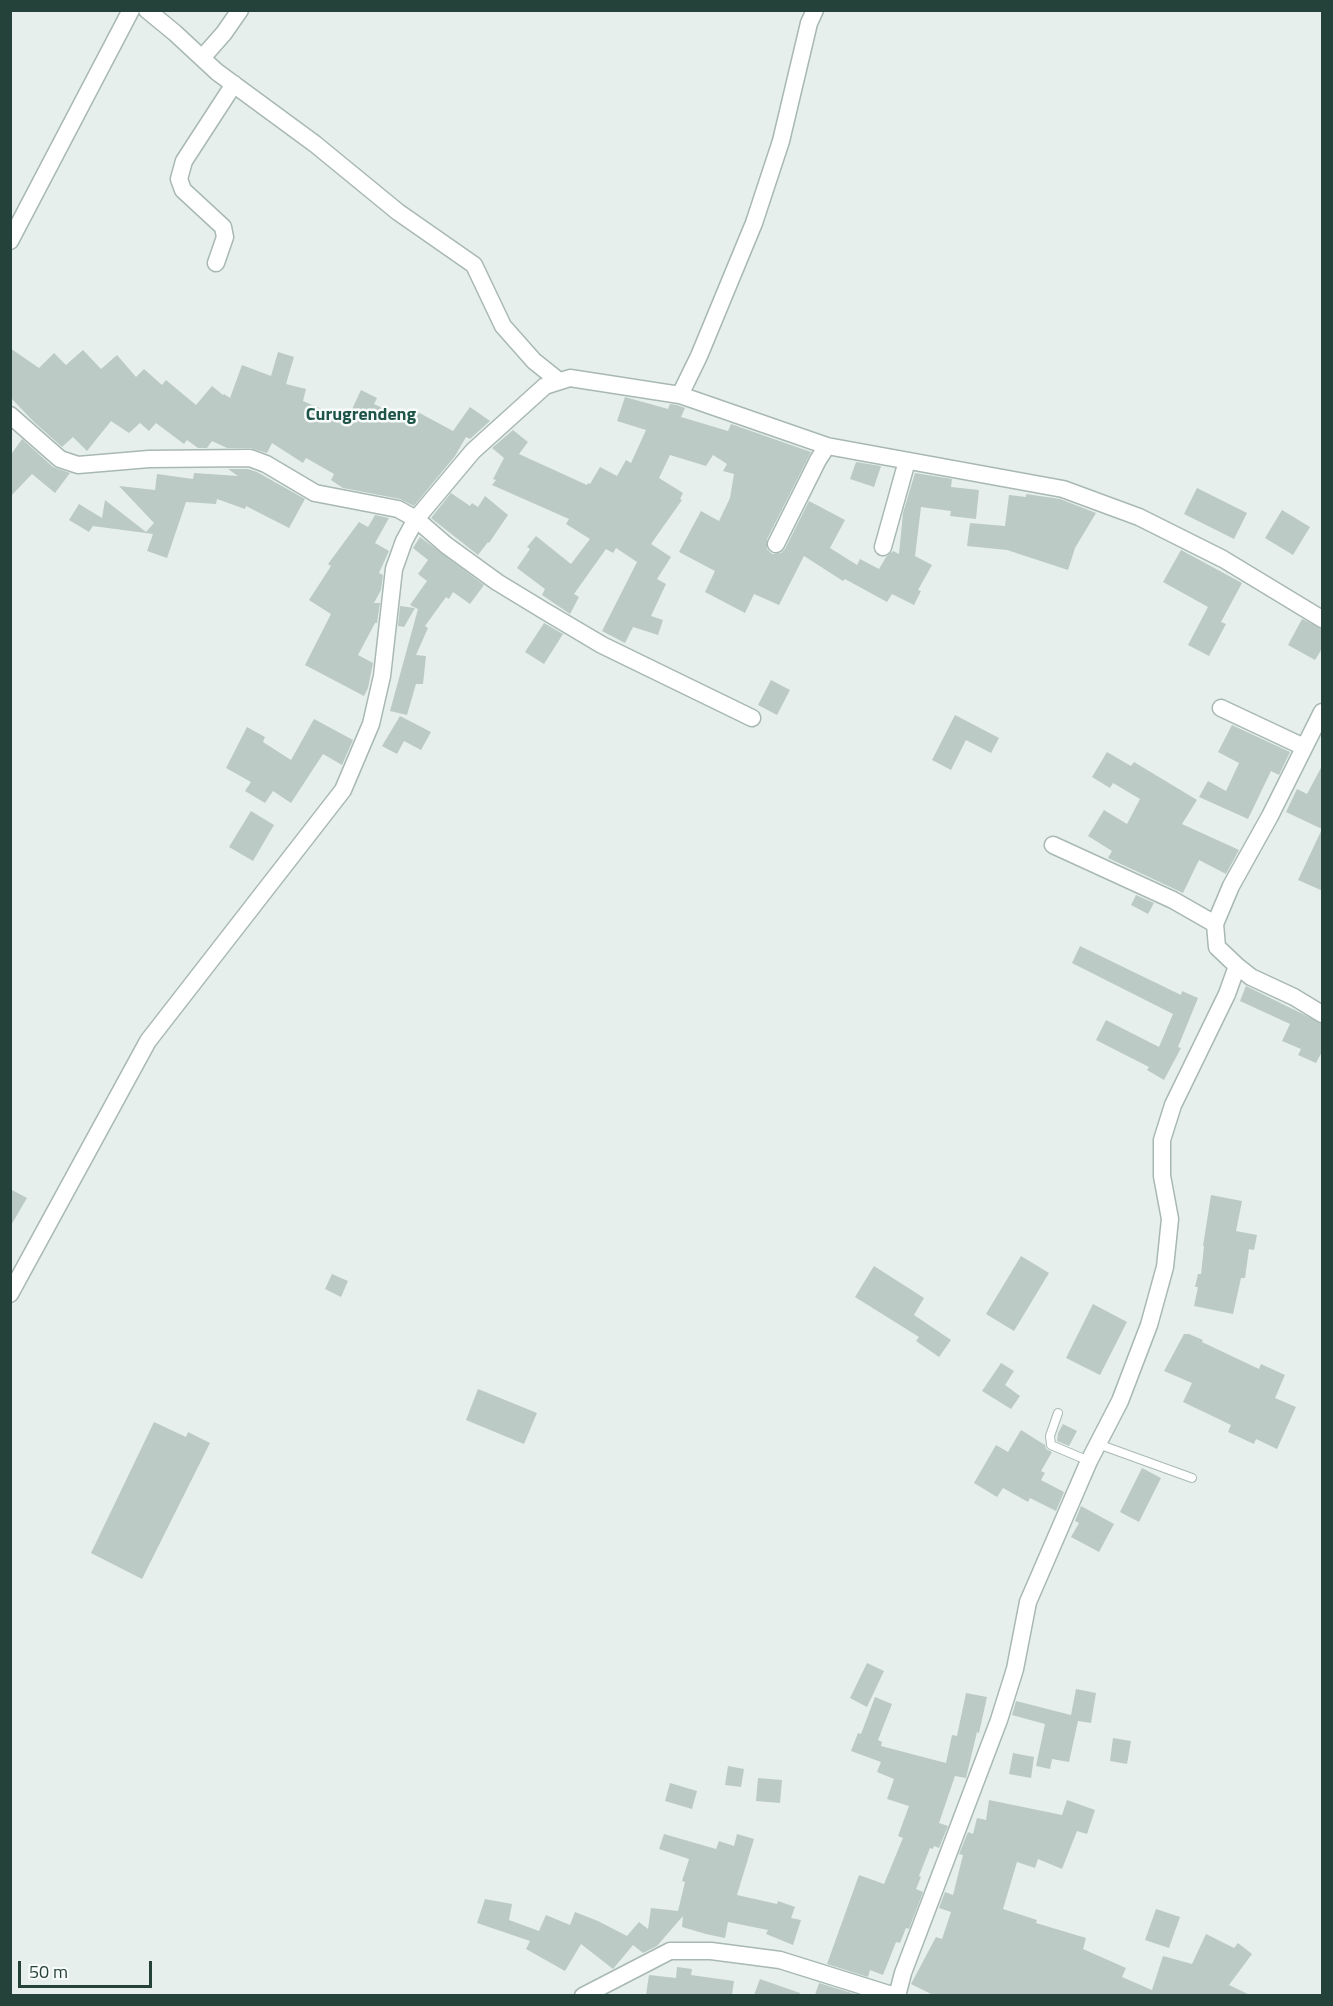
<!DOCTYPE html>
<html>
<head>
<meta charset="utf-8">
<style>
	body { margin:0 }
	#map { position:relative; width:1333px; height:2006px; overflow:hidden; background:#e6efeb; font-family:"Titillium Web",sans-serif }
	canvas { display:block }
	.frame { position:absolute; inset:0; border:12px solid #24423a; pointer-events:none }
	.scale { position:absolute; left:18px; top:1961px; width:134px; height:27px; box-sizing:border-box; border:3px solid #24423a; border-top:0; padding-left:8px; font-size:18px; line-height:21px; white-space:nowrap; color:#24423a; -webkit-text-stroke:4px #f7fbf9; paint-order:stroke }
</style>
</head>
<body>
<div id="map">
<canvas width="1333" height="2006"></canvas>
<div class="frame"></div>
<div class="scale">50 m</div>
</div>
<script>
const ctx = document.querySelector('canvas').getContext('2d');
ctx.lineJoin = 'round';
function paint(path, color) { ctx.fillStyle = color; ctx.fill(path, 'evenodd'); }
const shape = rows => new Path2D(rows.map(r => 'M' + r).join(''));
function trace(path, color, width, dash) { ctx.strokeStyle = color; ctx.lineWidth = width; ctx.lineCap = dash ? 'butt' : 'round'; ctx.setLineDash(dash || []); ctx.stroke(path); }
function write(font, color, halo, rows, align = 'center') {
  ctx.font = font + ' "Titillium Web",sans-serif'; ctx.lineWidth = 5; ctx.setLineDash([]); ctx.textBaseline = 'middle'; ctx.strokeStyle = halo; ctx.fillStyle = color; for (const [text, x, y, turn = 0] of rows) {
    ctx.save(); ctx.translate(x, y); ctx.rotate((+turn || 0) * Math.PI / 180); ctx.textAlign = isNaN(turn) ? turn : align; if (halo) ctx.strokeText(text, 0, 0); ctx.fillText(text, 0, 0); ctx.restore();
  }
}
paint(shape([
	[10,348,39,368,54,353,66,365,83,350,101,369,117,355,136,377,144,369,162,385,166,380,196,405,212,386,223,395,224,394,230,398,242,365,271,376,278,352,294,357,286,384,306,389,303,401,347,420,361,390,377,398,374,404,408,420,414,410,453,431,470,407,490,421,470,439,466,437,455,456,414,506,400,499,343,488,331,480,334,474,306,458,303,463,272,443,267,453,250,448,227,448,212,441,207,448,198,448,187,440,184,444,156,423,149,431,140,423,129,433,111,421,87,451,73,437,62,447,34,422,10,397],
	[625,397,668,409,670,404,677,405,685,408,681,417,728,431,731,424,811,452,767,539,767,549,772,554,781,553,785,549,809,501,845,520,830,548,857,565,860,559,879,569,886,557,893,551,899,554,903,513,915,473,952,479,951,487,979,490,976,519,950,516,951,511,921,507,915,556,932,565,918,590,921,591,914,605,892,594,887,602,845,579,843,581,804,556,779,605,754,594,745,613,705,592,715,571,679,552,701,511,719,521,730,498,734,474,723,471,727,464,713,455,706,466,670,455,659,478,683,493,680,499,682,500,651,544,671,557,657,579,666,584,651,616,663,620,658,635,633,627,625,643,602,631,637,562,616,548,613,553,606,549,574,594,579,597,570,614,542,595,545,589,517,568,530,549,527,547,536,536,571,564,590,539,566,524,569,519,492,485,496,480,493,479,504,458,492,448,513,430,528,442,519,454,587,485,588,483,590,484,600,467,617,476,626,460,631,463,646,430,617,421],
	[22,439,53,467,70,473,55,493,32,474,10,497,10,456],
	[856,462,881,466,874,487,850,479],
	[228,469,248,469,257,472,305,499,289,528,246,506,245,509,217,499,216,504,186,502,167,558,147,551,153,534,93,526,89,532,69,520,79,504,102,518,105,500,146,532,154,523,119,486,155,490,157,474,193,479,194,473,238,476],
	[1197,488,1247,513,1234,539,1184,514],
	[451,493,470,506,472,503,478,507,485,496,508,515,489,543,488,542,478,555,431,518],
	[1026,494,1060,499,1096,513,1075,548,1068,570,1007,550,967,546,970,523,1005,526,1009,495,1026,497],
	[1282,510,1310,527,1293,555,1265,538],
	[375,515,389,518,375,543,389,551,379,573,383,575,381,590,374,603,380,603,377,623,375,623,358,655,373,663,368,688,364,696,305,665,331,614,309,600,331,566,328,564,359,522,368,527],
	[420,537,484,585,470,604,453,592,449,599,446,597,425,626,428,628,416,655,426,656,423,684,416,684,407,715,390,711,418,609,410,605,427,581,418,574,428,560,413,548],
	[1181,550,1242,583,1221,622,1226,624,1209,656,1188,645,1208,607,1163,582],
	[400,606,415,608,404,627,398,626],
	[1302,619,1323,629,1323,647,1315,660,1288,645],
	[544,623,563,634,544,664,525,652],
	[771,680,790,690,777,715,758,705],
	[955,715,999,738,991,753,966,740,951,770,932,760],
	[400,716,431,732,421,750,404,741,397,754,382,746],
	[314,719,353,740,342,765,323,754,291,803,273,791,265,803,245,791,251,782,226,768,247,727,265,737,263,742,291,760],
	[1232,725,1290,752,1279,775,1271,771,1248,819,1199,797,1208,781,1226,791,1239,763,1218,752],
	[1107,752,1131,766,1134,762,1197,800,1182,824,1239,850,1226,874,1199,860,1183,893,1108,858,1112,851,1088,836,1104,810,1127,824,1140,799,1113,783,1110,788,1092,777],
	[1323,764,1323,891,1298,880,1322,829,1286,812,1297,789,1307,794],
	[251,811,274,825,253,861,229,847],
	[1136,895,1154,903,1148,914,1131,905],
	[1080,946,1181,995,1182,991,1198,998,1178,1047,1181,1048,1164,1080,1147,1070,1149,1067,1096,1040,1106,1020,1159,1047,1173,1014,1072,963],
	[1246,986,1323,1024,1323,1050,1316,1063,1298,1055,1301,1049,1282,1041,1290,1024,1240,1001],
	[10,1189,27,1198,10,1227],
	[1211,1195,1242,1201,1236,1231,1257,1235,1254,1250,1249,1249,1245,1278,1241,1278,1233,1314,1194,1306,1198,1287,1195,1287,1198,1274,1201,1274,1204,1246,1203,1246],
	[1021,1256,1049,1273,1014,1331,986,1314],
	[874,1266,924,1298,914,1315,951,1340,939,1357,916,1341,919,1337,855,1297],
	[332,1274,348,1281,341,1297,325,1289],
	[1093,1304,1127,1322,1100,1375,1066,1358],
	[1184,1334,1189,1334,1203,1340,1202,1342,1259,1369,1261,1364,1285,1375,1275,1398,1296,1407,1277,1449,1256,1439,1254,1444,1228,1432,1231,1425,1183,1402,1192,1383,1164,1371],
	[1001,1363,1014,1371,1005,1385,1020,1396,1011,1409,982,1391],
	[478,1389,537,1413,524,1444,466,1420],
	[154,1422,186,1437,188,1432,210,1443,142,1579,91,1553],
	[1063,1424,1077,1431,1069,1446,1057,1441,1058,1433],
	[1021,1430,1045,1445,1046,1449,1052,1452,1041,1471,1045,1473,1041,1480,1064,1492,1056,1511,1030,1498,1028,1502,1003,1488,997,1497,974,1483,996,1445,1008,1452],
	[1142,1468,1161,1478,1139,1522,1120,1512],
	[1081,1506,1114,1524,1099,1552,1071,1537,1079,1523,1075,1521],
	[867,1663,884,1671,867,1707,850,1698],
	[1076,1689,1096,1693,1091,1723,1078,1721,1069,1762,1052,1759,1050,1769,1036,1766,1045,1724,1012,1715,1016,1701,1071,1715],
	[966,1693,987,1697,979,1733,977,1732,966,1778,955,1776,939,1823,948,1826,939,1848,934,1846,933,1849,930,1848,919,1876,921,1877,916,1889,923,1892,909,1929,906,1928,900,1943,896,1942,883,1975,870,1970,868,1977,827,1964,859,1875,884,1884,903,1838,898,1836,909,1806,887,1799,894,1779,877,1772,881,1762,851,1751,858,1733,861,1734,875,1697,892,1704,878,1740,882,1742,881,1746,946,1763,952,1735,957,1736],
	[1113,1738,1131,1741,1127,1764,1110,1761],
	[1013,1753,1034,1757,1031,1778,1009,1774],
	[728,1766,744,1769,741,1787,725,1785],
	[758,1778,782,1780,780,1803,756,1801],
	[670,1783,697,1791,692,1809,665,1801],
	[989,1800,1062,1815,1067,1800,1095,1810,1087,1834,1077,1831,1062,1869,1038,1859,1035,1868,1017,1862,1003,1909,1037,1920,1036,1923,1086,1938,1083,1949,1126,1968,1122,1977,1152,1990,1163,1956,1192,1964,1206,1934,1234,1948,1238,1943,1252,1954,1229,1985,1250,1995,933,1995,911,1984,936,1937,942,1939,951,1912,939,1908,945,1892,953,1895,963,1855,959,1854,968,1832,973,1834,977,1818,986,1820],
	[664,1834,716,1849,719,1841,734,1846,737,1834,754,1839,737,1895,777,1904,778,1901,795,1907,791,1918,801,1920,793,1945,766,1934,768,1930,728,1922,725,1938,706,1934,682,1927,683,1916,657,1946,643,1953,633,1945,613,1969,581,1944,565,1971,526,1949,530,1941,477,1923,485,1899,512,1904,509,1920,539,1931,546,1915,570,1925,575,1912,598,1921,627,1936,639,1922,648,1929,651,1908,678,1911,685,1882,682,1881,689,1859,659,1849],
	[1156,1909,1180,1917,1169,1948,1145,1940],
	[677,1967,692,1969,691,1975,734,1981,732,1995,646,1995,649,1975,676,1978],
	[760,1979,800,1993,800,1995,754,1995],
	[819,1983,858,1995,815,1995]
]), '#bbcac4');
const lane = shape([
	[1058,1413,1050,1436,1051,1445,1089,1461],
	[1098,1444,1192,1478]
]);
const street = shape([
	[147,10,175,33,217,72,315,144,398,212,474,265,503,326,534,361,559,381],
	[202,58,224,33,240,10],
	[10,241,131,10],
	[216,263,225,237,223,227,183,190,179,179,184,161,234,84],
	[680,395,827,446,1063,489,1139,517,1223,559,1322,619],
	[10,415,60,459,78,465,149,459,250,458,266,464,315,493,398,509,416,519,446,545,497,582,543,610,602,645,752,718],
	[776,544,818,460,827,446],
	[883,547,907,461],
	[1221,708,1304,747],
	[1053,845,1173,900,1215,924],
	[1237,966,1251,977,1294,997,1322,1014],
	[10,1294,148,1041,343,790,371,724,382,676,394,569,404,541,416,519,473,451,545,386,570,378,680,395,699,356,754,223,781,141,809,23,815,10],
	[583,1996,670,1951,711,1951,780,1960,895,1996],
	[897,1996,903,1973,999,1720,1015,1669,1028,1602,1089,1461,1120,1401,1149,1325,1165,1267,1170,1219,1162,1176,1162,1140,1173,1105,1227,994,1237,966,1217,947,1215,924,1231,886,1270,816,1322,712]
]);
trace(lane, '#a8b8b2', 10);
trace(street, '#a8b8b2', 19);
trace(lane, '#fff', 8);
trace(street, '#fff', 16);
write('bold 18px', '#1f5548', '#f7fbf9', [
	["Curugrendeng",361,416]
]);
</script>
</body>
</html>
